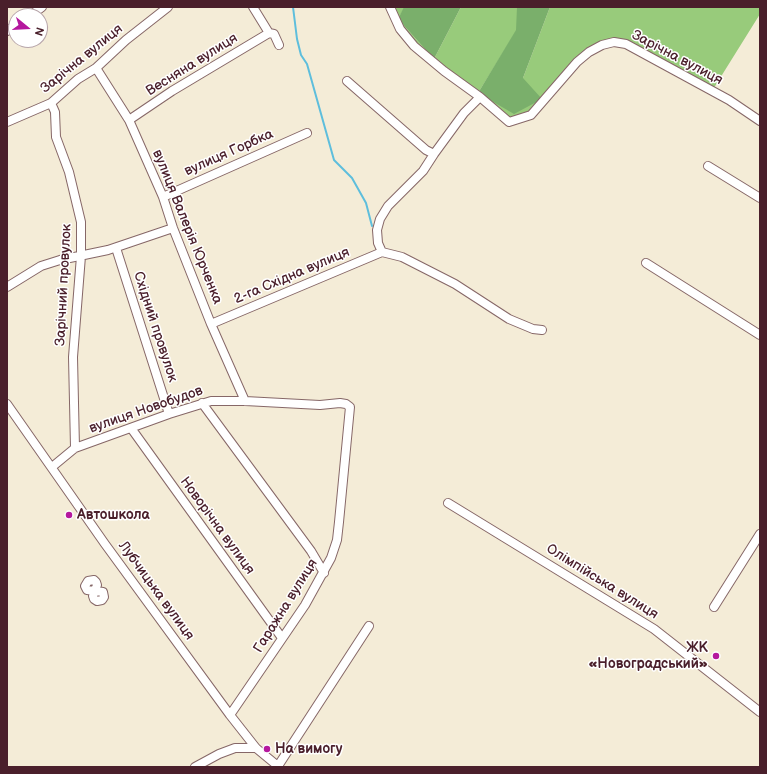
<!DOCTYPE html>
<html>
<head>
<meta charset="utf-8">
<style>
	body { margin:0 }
	#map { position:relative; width:767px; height:774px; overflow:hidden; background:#f4ecd7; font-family:"Balsamiq Sans",sans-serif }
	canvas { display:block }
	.frame { position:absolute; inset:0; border:8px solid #4a1f2b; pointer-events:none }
	.north { position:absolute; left:8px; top:8px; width:40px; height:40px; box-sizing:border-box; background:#fff; border:1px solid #b7a5aa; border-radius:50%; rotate:108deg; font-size:11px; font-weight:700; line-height:16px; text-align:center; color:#4a1f2b }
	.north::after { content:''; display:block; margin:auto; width:14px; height:18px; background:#b5179e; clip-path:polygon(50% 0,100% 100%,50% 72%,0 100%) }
</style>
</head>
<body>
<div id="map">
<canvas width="767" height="774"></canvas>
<div class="frame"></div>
<div class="north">N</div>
</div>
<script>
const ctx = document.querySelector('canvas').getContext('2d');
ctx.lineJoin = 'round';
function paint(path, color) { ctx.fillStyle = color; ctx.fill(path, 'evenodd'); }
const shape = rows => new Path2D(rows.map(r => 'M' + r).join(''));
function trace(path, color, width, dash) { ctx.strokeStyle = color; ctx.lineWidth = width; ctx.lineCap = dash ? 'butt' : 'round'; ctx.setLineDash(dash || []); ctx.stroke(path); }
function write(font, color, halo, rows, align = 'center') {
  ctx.font = font + ' "Balsamiq Sans",sans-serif'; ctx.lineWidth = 3; ctx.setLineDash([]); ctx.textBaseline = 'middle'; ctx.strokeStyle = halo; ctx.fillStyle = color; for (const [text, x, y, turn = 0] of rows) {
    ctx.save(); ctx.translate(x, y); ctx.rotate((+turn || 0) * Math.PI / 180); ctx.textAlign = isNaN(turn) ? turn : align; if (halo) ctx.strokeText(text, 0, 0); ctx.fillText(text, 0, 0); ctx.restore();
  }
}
paint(shape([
	[390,7,405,7,398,19,434,59,461,7,517,7,517,30,478,93,523,78,550,7,760,7,760,14,712,91,614,42,589,52,531,115,509,122,414,46]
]), '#98cb7b');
paint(shape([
	[404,7,461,7,434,59,398,19],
	[517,7,550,7,523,78,542,99,514,114,478,93,516,30]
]), '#7aaf6b');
trace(shape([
	[293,7,297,39,301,55,307,64,334,160,352,178,366,203,372,226]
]), '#5ebedc', 2);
const minor = shape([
	[253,7,269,33],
	[390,7,400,29,414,46,444,71,480,97,509,122,531,115,577,62,589,52,602,45,614,42,626,44,729,100,760,121],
	[30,16,42,7],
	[7,31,16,25],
	[96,68,129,120,163,197,173,228,211,324,245,401],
	[347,81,426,150,434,154,464,113,480,97],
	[51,103,55,112,56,137,69,172,81,222,81,256,73,357,75,448],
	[129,120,172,91,269,33,274,34,279,45],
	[7,122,51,103,78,79,96,68,126,40,168,7],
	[708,166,760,198],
	[163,197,307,133],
	[116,248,169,414],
	[382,252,378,243,377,230,380,219,388,206,423,171,434,154],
	[646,263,760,335],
	[7,287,41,266,60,260,108,250,173,228],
	[211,324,382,252,402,257,455,284,509,319,533,329,542,330],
	[202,403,311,551,324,573],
	[7,404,105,544,230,715,256,748,279,767],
	[131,428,282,638],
	[52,467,75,448,169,414,211,401,245,401,320,405,340,403,346,404,350,407,339,522,337,540,331,558,305,605,230,715],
	[448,503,654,629,760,712],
	[95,591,87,590,85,586,88,581,94,580,96,582,97,585,93,596,94,599,97,601,102,600,104,597,103,592,96,591],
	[714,607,760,534],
	[278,766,369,626],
	[195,767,219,754,235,748,256,748]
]);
trace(minor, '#866767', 10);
trace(minor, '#fff', 8);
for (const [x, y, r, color] of [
	[69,515,4,"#b5179e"],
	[716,656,4,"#b5179e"],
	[267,749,4,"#b5179e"]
]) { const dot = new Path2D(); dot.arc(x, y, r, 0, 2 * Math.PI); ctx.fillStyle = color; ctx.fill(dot); trace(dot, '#fff', 1.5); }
write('14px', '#4a1f2b', '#fff', [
	["Зарічна вулиця",677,58,28],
	["Зарічна вулиця",82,59,-39],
	["Весняна вулиця",192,65,-32],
	["вулиця Горбка",229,153,-24],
	["вулиця Валерія Юрченка",187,227,68],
	["2-га Східна вулиця",292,276,-23],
	["Зарічний провулок",64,285,-87],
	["Східний провулок",155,327,72],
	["вулиця Новобудов",146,410,-19],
	["Новорічна вулиця",217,526,54],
	["Олімпійська вулиця",602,582,32],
	["Лубчицька вулиця",156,591,54],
	["Гаражна вулиця",286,606,-58]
]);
write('bold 14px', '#4a1f2b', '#fff', [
	["Автошкола",77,515],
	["ЖК",708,648,"right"],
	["«Новоградський»",708,664,"right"],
	["На вимогу",275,749]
], 'left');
</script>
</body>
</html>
